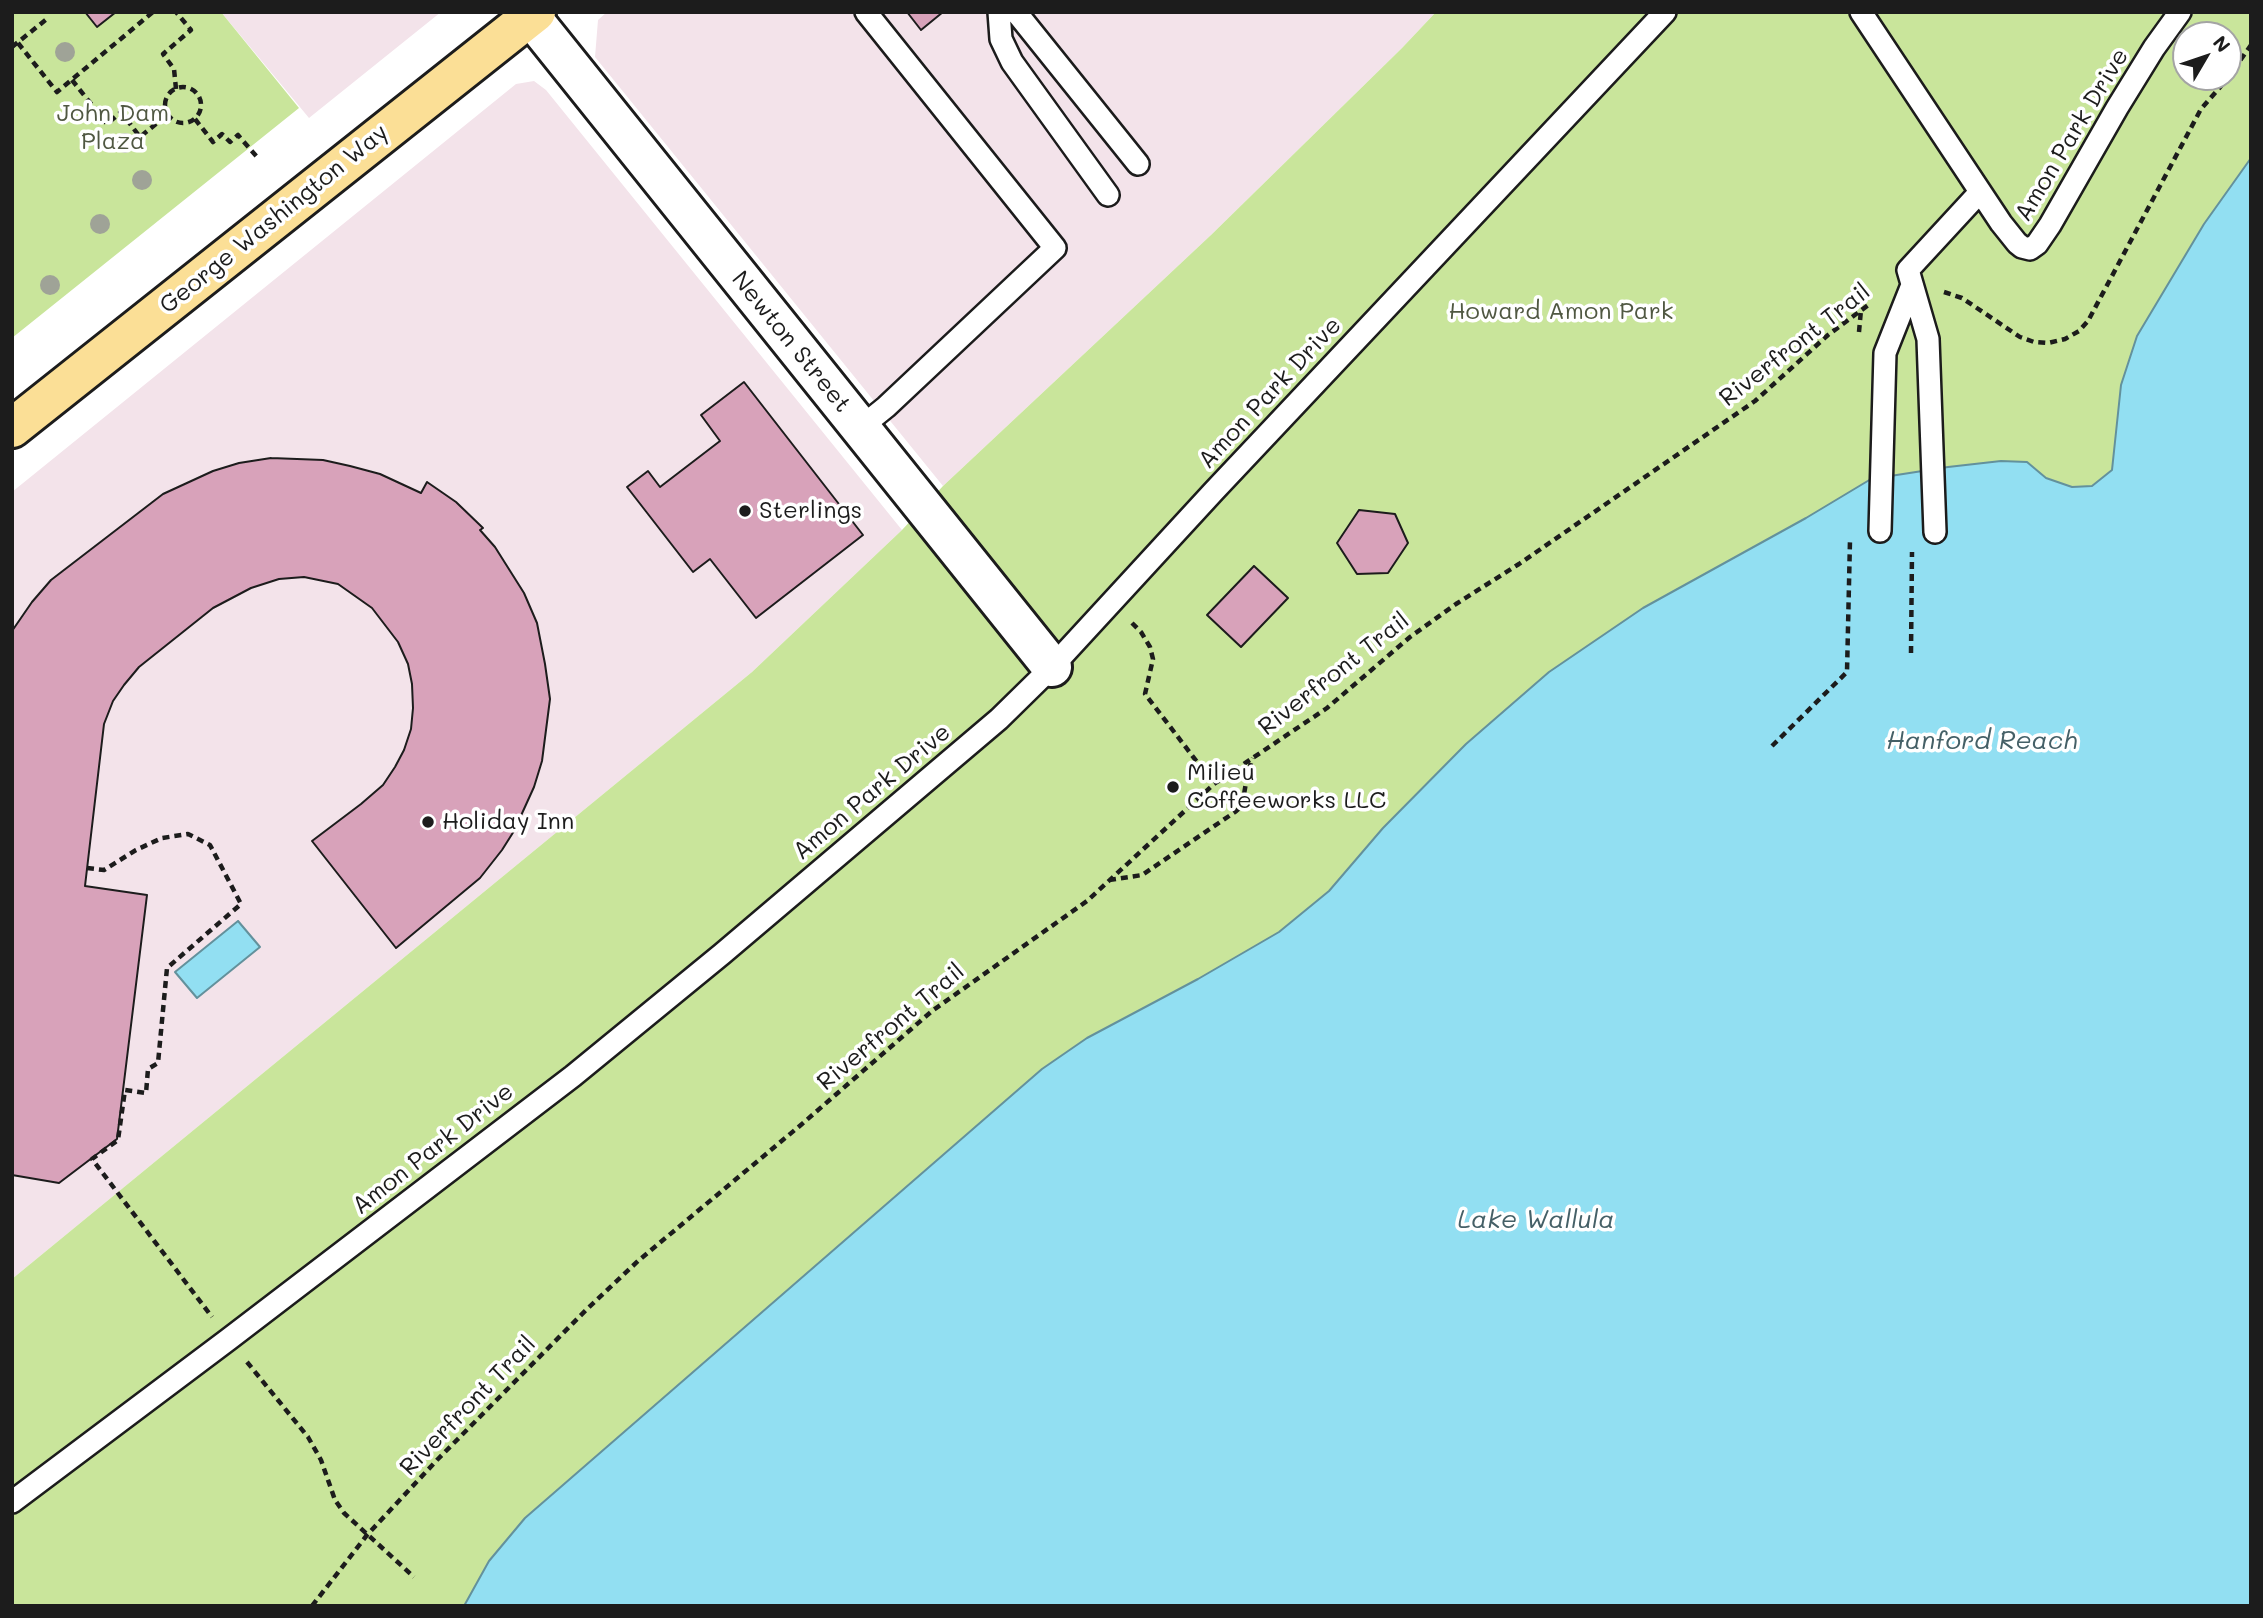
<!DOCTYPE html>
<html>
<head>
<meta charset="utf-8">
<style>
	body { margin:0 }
	#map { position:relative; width:2263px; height:1618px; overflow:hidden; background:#fff; font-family:Mali,sans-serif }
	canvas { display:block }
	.frame { position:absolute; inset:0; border:14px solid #1c1c1c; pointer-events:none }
	.north { position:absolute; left:2172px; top:21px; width:70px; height:70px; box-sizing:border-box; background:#fff; border:2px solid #a4a4a4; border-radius:50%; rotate:51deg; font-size:19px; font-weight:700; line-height:28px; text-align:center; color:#1c1c1c }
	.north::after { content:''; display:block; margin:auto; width:24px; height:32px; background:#1c1c1c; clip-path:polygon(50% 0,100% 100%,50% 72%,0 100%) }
</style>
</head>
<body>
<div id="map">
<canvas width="2263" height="1618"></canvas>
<div class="frame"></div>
<div class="north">N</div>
</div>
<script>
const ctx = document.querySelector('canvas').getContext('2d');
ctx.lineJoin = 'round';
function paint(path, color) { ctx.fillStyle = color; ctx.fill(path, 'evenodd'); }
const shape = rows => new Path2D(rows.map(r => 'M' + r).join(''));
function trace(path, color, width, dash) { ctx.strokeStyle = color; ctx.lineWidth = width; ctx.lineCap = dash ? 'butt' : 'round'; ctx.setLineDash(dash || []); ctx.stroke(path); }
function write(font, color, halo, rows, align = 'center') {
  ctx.font = font + ' Mali,sans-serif'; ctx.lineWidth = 7; ctx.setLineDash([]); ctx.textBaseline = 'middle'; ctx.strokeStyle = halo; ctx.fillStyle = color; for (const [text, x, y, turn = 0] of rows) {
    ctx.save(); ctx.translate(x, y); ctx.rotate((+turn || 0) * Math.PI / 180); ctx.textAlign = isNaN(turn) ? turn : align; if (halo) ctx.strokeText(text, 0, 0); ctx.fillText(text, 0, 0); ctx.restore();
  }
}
paint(shape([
	[221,12,441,12,309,118],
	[607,12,1436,12,1402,48,1211,235,943,486,595,57,598,20],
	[534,81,546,90,902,530,752,672,12,1279,12,492,516,84]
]), '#f3e3ea');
paint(shape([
	[12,12,85,12,97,27,116,12,221,12,299,108,12,338],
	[1436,12,2251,12,2251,158,2204,224,2121,385,2112,470,2092,486,2072,487,2046,478,2027,462,2001,461,1948,467,1871,479,1806,518,1643,608,1549,672,1466,744,1383,828,1329,891,1279,932,1198,979,1087,1038,1042,1069,525,1518,489,1561,464,1606,12,1606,12,1279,752,672,902,530,943,486,1211,235,1402,48],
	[2186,35,2228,35,2228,77,2186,77]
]), '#c9e59b');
const water = shape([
	[2251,158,2251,1606,464,1606,489,1561,525,1518,1042,1069,1087,1038,1198,979,1279,932,1329,891,1383,828,1466,744,1549,672,1643,608,1806,518,1871,479,1948,467,2001,461,2027,462,2046,478,2072,487,2092,486,2112,470,2121,385,2137,336,2204,224,2251,158],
	[238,921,260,947,197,998,175,972,238,921]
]);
paint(water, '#92dff2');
trace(water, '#63919c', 2);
const building = shape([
	[85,12,116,12,97,27,85,12],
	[907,12,943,12,921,30,907,12],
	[744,382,863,535,756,618,710,559,693,572,627,487,648,471,660,487,720,441,701,415,744,382],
	[271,458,323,460,350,466,380,474,421,493,427,482,456,502,483,528,480,530,495,547,524,593,537,623,545,664,550,699,542,761,534,787,514,831,502,850,480,878,396,948,312,841,361,804,383,785,395,767,404,750,411,729,413,708,412,684,408,664,398,642,372,608,338,584,304,577,279,579,251,588,213,608,139,667,124,685,113,701,104,724,85,886,147,895,117,1139,59,1183,12,1175,12,631,32,602,51,580,163,494,213,471,239,463,271,458],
	[1359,510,1395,514,1408,543,1388,573,1357,574,1337,543,1359,510],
	[1254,566,1288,598,1241,647,1207,615,1254,566]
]);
paint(building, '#d8a2ba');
trace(building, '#1c1c1c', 2);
const service = shape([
	[999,12,1001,39,1012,62,1108,195],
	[1016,12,1138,164],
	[1861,12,2001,223,2017,243,2022,247,2030,249,2037,244,2050,225,2117,108,2154,48,2180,12],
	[860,428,886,407,1055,248,866,12],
	[1880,531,1885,353,1912,285],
	[1935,532,1928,339,1908,270,1980,192],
	[12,1502,229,1339,573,1076,722,954,999,719,1052,667,1214,491,1665,12]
]);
const minor = shape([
	[531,17,1052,667]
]);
const primary = shape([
	[12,428,536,12]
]);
trace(service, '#1c1c1c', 26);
trace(minor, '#1c1c1c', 44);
trace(primary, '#1c1c1c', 44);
trace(shape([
	[18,43,57,92,153,12],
	[12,47,48,18],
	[72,80,107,124,121,112,140,137,168,114],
	'165 105a18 18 0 1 1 36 0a18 18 0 1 1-36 0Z',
	[176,89,174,69,163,54,191,30,176,12],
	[195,119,213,142,222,134,230,142,238,135,257,157],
	[1944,292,1962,298,2020,337,2034,342,2048,343,2065,339,2079,331,2088,321,2201,109,2228,78,2251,45],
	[1859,332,1861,310],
	[1132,623,1141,632,1150,647,1153,659,1145,694,1214,784],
	[1911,653,1912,552],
	[1772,746,1847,672,1850,540],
	[87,868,104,870,136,850,162,838,188,834,210,845,241,904,167,968,158,1063,148,1069,146,1093,125,1090,118,1140,92,1159,212,1317],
	[1109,880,1142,875,1235,812,1242,806,1248,771,1253,758],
	[247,1362,308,1437,321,1460,335,1500,344,1513,414,1577],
	[312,1606,367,1535,438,1459,586,1310,638,1261,802,1124,932,1011,1087,901,1214,784,1327,708,1410,637,1456,604,1519,564,1755,401,1828,335,1871,303]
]), '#1c1c1c', 4.5, [7, 5]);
trace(service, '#fff', 21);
trace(minor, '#fff', 38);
trace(primary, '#fbdf96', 38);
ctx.fillStyle = '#9fa397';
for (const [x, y] of [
	[65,52],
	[125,143],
	[142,180],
	[100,224],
	[50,285]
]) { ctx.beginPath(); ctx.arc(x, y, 10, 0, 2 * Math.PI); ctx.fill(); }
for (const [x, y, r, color] of [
	[745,511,7,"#1c1c1c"],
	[1173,787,7,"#1c1c1c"],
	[428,822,7,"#1c1c1c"]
]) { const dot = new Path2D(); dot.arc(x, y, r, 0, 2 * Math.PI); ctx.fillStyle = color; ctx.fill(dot); trace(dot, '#fff', 2.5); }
write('24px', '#505842', '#fff', [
	["John Dam",113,114],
	["Plaza",113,142],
	["Howard Amon Park",1561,312]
]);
write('24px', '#1c1c1c', '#fff', [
	["Amon Park Drive",2072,135,-59],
	["George Washington Way",274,219,-39],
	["Newton Street",791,342,51],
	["Riverfront Trail",1795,345,-38],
	["Amon Park Drive",1270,393,-47],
	["Riverfront Trail",1334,674,-38],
	["Amon Park Drive",872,792,-40],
	["Riverfront Trail",891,1027,-40],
	["Amon Park Drive",433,1149,-38],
	["Riverfront Trail",468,1406,-46]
]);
write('24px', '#1c1c1c', '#fff', [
	["Sterlings",759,511],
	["Milieu",1187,773],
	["Coffeeworks LLC",1187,801],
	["Holiday Inn",442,822]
], 'left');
write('italic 26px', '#456067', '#fff', [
	["Hanford Reach",1982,741],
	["Lake Wallula",1536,1220]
]);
</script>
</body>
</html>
